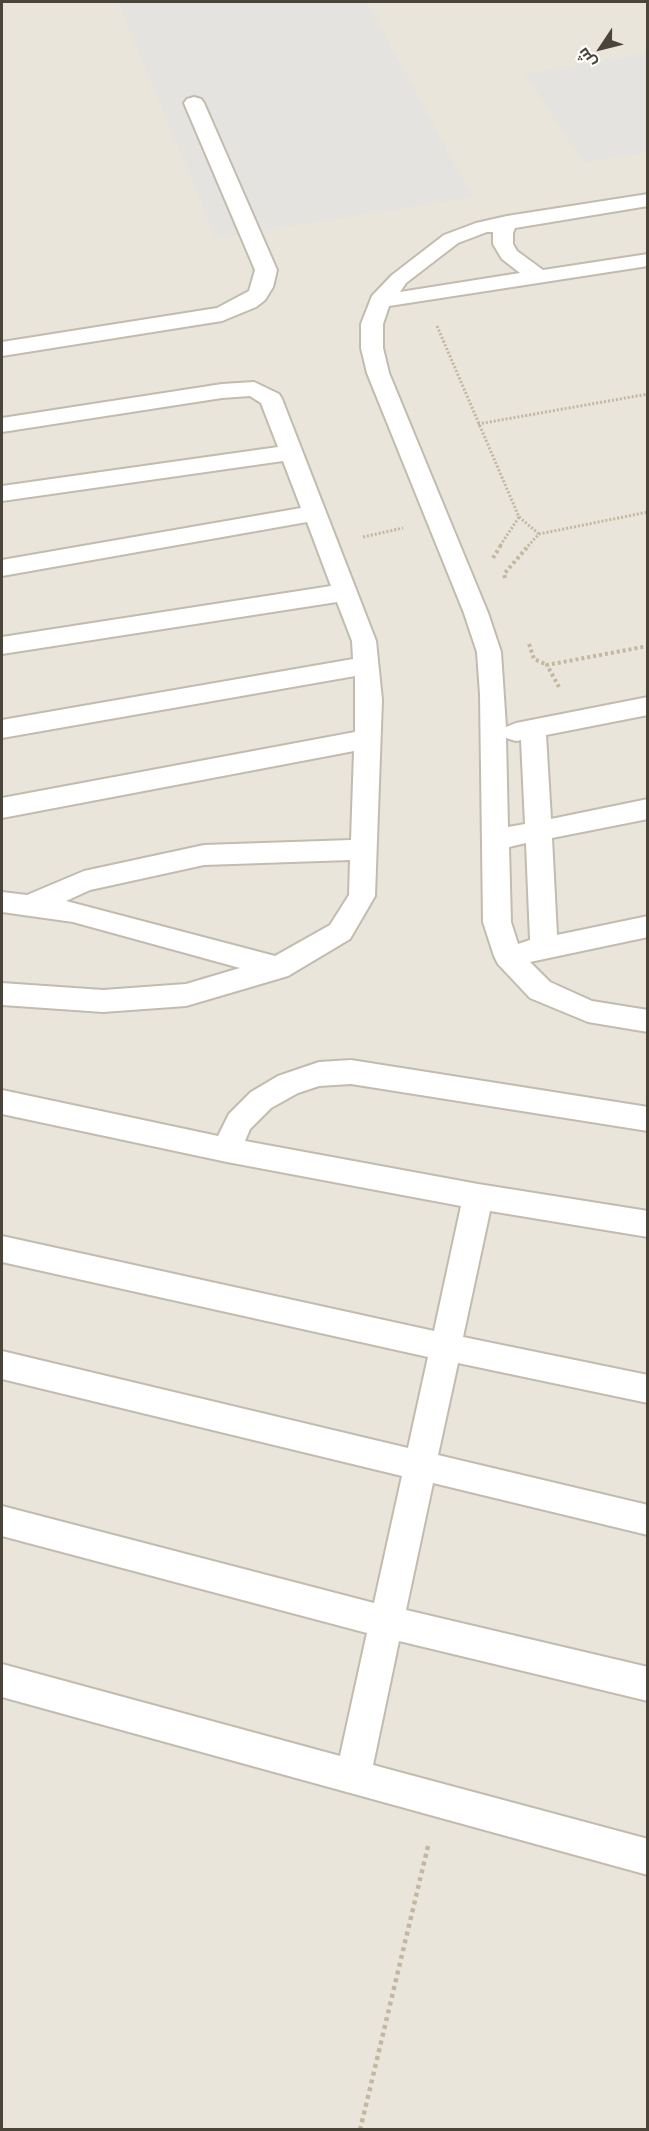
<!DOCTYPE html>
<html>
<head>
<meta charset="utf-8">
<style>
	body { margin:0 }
	#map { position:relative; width:649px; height:2131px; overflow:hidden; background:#f6f3ec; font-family:"Archivo Narrow",Cairo,sans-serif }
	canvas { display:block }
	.frame { position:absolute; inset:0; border:3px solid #4b4439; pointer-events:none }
	.north { position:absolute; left:571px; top:18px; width:60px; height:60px; -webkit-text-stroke:4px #fff; paint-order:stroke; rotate:235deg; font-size:16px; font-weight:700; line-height:24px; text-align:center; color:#4b4439 }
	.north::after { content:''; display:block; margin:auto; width:21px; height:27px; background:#4b4439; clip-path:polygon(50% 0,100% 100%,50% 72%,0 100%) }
</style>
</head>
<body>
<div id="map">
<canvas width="649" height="2131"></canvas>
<div class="frame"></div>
<div class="north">ش</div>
</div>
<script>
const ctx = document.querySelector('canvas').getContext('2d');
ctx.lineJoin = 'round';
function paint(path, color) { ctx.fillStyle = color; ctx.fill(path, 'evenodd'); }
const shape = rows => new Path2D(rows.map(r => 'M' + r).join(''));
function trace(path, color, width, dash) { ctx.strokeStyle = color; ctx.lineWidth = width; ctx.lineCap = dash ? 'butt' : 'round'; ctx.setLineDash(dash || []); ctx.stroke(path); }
paint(shape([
	[2,2,647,2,647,2129,2,2130]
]), '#eae5da');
paint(shape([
	[118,2,367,2,473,197,216,238],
	[647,53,647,152,584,163,525,74]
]), '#e5e3e0');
const service = shape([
	[194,97,201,99,204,103,277,270,273,287,265,300,256,307,222,321,2,356,2,342,217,308,249,291,255,270,184,103,187,99,194,97],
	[648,194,648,206,515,228,513,233,513,244,517,251,543,270,648,254,648,266,389,306,383,324,383,348,389,373,488,613,501,652,506,727,516,723,648,697,648,715,546,735,551,819,648,799,648,819,552,838,557,935,648,916,648,937,530,962,550,982,592,1001,648,1010,648,1032,588,1022,530,998,498,964,494,956,483,922,480,694,477,652,464,613,367,373,361,348,361,324,372,296,392,275,444,235,476,223,507,216,648,194],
	[487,232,493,232,493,244,502,259,520,273,400,292,406,283,458,243,487,232],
	[506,738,516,741,521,740,525,824,508,827,506,738],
	[526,843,530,940,518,944,511,922,509,847,526,843],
	[254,382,279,394,282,399,376,641,382,700,375,896,350,939,288,976,186,1006,103,1012,2,1005,2,983,103,990,186,984,240,968,73,922,2,912,2,892,27,895,84,871,204,845,351,840,354,751,2,818,2,798,355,732,355,676,2,738,2,720,353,659,352,641,337,602,2,654,2,637,331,586,307,522,2,576,2,560,301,508,283,461,2,501,2,486,278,447,261,403,250,396,222,398,2,432,2,418,222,384,254,382],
	[350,860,349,895,330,925,275,956,66,901,90,890,204,865,350,860],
	[351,1060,648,1107,648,1131,351,1084,319,1086,298,1093,271,1108,250,1129,245,1141,478,1184,648,1211,648,1237,490,1211,463,1337,648,1375,648,1403,458,1363,438,1455,648,1505,648,1535,433,1483,406,1610,648,1667,648,1701,399,1641,373,1765,648,1839,648,1875,2,1697,2,1664,340,1756,367,1633,2,1536,2,1506,374,1603,402,1476,2,1379,2,1351,408,1448,428,1357,2,1262,2,1236,434,1331,461,1206,227,1162,2,1114,2,1090,218,1136,229,1114,251,1092,278,1076,319,1062,351,1060]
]);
trace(service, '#c2bbae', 4);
trace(shape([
	[437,326,519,517,500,546],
	[478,424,648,394],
	[519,517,539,534],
	[363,537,403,528],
	[528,546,539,534,648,512]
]), '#c4b79f', 3, [2, 2]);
trace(shape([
	[493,558,501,545],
	[505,578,504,574,529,545],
	[529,644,534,659,547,665],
	[559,687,547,665,648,646]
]), '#c4b79f', 4, [3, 3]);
trace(shape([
	[360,2130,429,1842]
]), '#c4b79f', 4.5, [4, 4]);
paint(service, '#fff');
</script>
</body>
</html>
